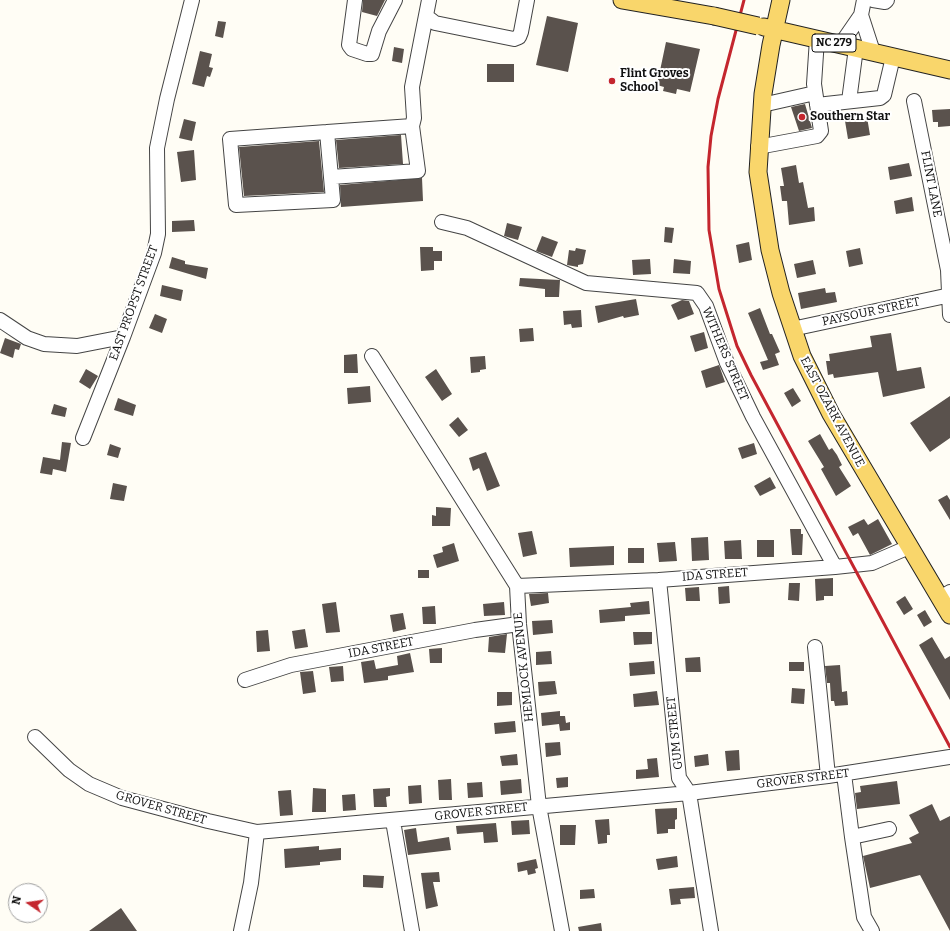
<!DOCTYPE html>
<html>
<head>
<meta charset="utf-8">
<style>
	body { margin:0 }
	#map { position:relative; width:950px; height:931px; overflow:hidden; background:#fffdf5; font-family:Bitter,serif }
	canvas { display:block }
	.north { position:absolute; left:8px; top:883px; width:40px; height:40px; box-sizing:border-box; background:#fff; border:1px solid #a0a0a0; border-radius:50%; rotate:283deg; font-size:11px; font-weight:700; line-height:16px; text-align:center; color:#111 }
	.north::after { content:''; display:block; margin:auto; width:14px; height:18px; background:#c4262e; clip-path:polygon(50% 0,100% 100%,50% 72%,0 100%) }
</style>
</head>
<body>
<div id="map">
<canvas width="950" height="931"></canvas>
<div class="north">N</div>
</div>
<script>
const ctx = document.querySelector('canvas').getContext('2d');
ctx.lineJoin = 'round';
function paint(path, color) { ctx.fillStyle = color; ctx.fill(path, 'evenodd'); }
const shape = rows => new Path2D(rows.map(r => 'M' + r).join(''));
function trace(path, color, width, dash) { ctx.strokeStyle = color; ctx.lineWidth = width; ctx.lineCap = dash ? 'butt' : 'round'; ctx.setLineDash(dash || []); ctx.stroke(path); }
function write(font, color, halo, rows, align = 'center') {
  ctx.font = font + ' Bitter,serif'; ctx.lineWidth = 4; ctx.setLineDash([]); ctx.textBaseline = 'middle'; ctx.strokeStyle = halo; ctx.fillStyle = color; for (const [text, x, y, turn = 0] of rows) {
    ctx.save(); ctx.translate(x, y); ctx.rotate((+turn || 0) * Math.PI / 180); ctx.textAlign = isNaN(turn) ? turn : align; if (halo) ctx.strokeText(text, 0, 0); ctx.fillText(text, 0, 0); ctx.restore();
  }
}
paint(shape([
	[363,0,385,0,377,16,362,12],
	[547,16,578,23,568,72,536,65],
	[218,21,226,22,223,38,215,36],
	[666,42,700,49,690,92,677,89,676,94,663,91,664,87,657,85],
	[394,47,404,49,402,63,392,61],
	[200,51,212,54,209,67,213,68,210,77,207,76,204,87,192,84],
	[487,64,514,64,514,82,487,82],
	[805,104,812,128,799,131,791,107],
	[950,109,950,126,938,127,938,122,933,122,932,110],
	[867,117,870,135,848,139,845,121],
	[184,119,196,122,192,141,179,138],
	[401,135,403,164,339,168,336,140],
	[319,141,324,192,244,196,239,147],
	[194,150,196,180,181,182,177,152],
	[909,163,912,176,890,180,888,167],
	[796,165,799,183,803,182,808,208,814,207,815,221,789,225,787,201,782,201,780,186,784,186,781,168],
	[422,178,423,201,341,207,340,185],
	[912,197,914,211,896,214,894,201],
	[194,220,195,231,172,232,172,221],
	[507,223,522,227,518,240,504,236],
	[665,227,674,228,672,243,664,242],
	[542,236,558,242,552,257,536,251],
	[749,242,752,260,739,263,736,245],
	[420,247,433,247,433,251,442,251,442,261,434,261,434,270,421,271],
	[576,248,586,250,583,264,578,265,578,267,567,265,569,250,575,251],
	[860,248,863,264,849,267,846,251],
	[172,257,185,261,185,264,208,268,206,279,169,268],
	[650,259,651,274,633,275,632,260],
	[674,259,691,261,690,274,673,273],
	[813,260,816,274,797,278,794,264],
	[520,278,560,280,559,297,545,297,545,289,519,286],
	[162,285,183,290,181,301,160,296],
	[825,288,826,293,835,292,837,302,801,309,798,293],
	[636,299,639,315,624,318,623,316,598,323,595,306],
	[682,300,689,301,694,314,678,320,671,305],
	[760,308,770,334,772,334,780,352,775,354,779,365,763,370,760,362,768,360,748,313],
	[581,310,582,327,572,328,571,324,564,325,563,311],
	[155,314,167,319,162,333,149,328],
	[533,328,534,341,520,342,519,329],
	[704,332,708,348,695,352,690,336],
	[891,333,897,371,921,367,925,388,883,397,878,372,834,378,833,374,828,375,826,361,830,361,829,354,872,347,870,336],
	[5,338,21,344,19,350,15,349,13,358,0,353],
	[357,354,358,373,344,373,344,355],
	[485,356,486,369,480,370,480,372,471,373,470,357],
	[719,365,725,382,706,388,701,371],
	[86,369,98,376,90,389,79,382],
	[436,369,452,394,442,401,425,377],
	[370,386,371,402,348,404,347,388],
	[793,388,801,401,792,407,784,393],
	[950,396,950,438,930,452,910,423],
	[118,398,136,405,133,416,114,410],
	[54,404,67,408,65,417,51,414],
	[458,417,468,430,459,437,449,425],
	[820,434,829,450,832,448,837,455,842,465,839,467,851,486,836,496,821,469,824,467,808,441],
	[62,442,71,443,66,472,53,469,52,475,40,473,43,457,60,460],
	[754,443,757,454,742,459,738,448],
	[110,444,121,448,118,458,107,455],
	[486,452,500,486,487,491,479,468,473,471,469,458],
	[770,477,776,488,760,496,754,486],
	[113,483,127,486,124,501,110,499],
	[947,495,950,500,950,520,938,500],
	[436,507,451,508,450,526,432,526,432,515,436,516],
	[864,519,868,525,878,519,892,544,870,555,858,533,853,536,848,527],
	[790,529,801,529,801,534,803,534,802,555,792,555],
	[532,531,537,554,523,557,518,533],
	[708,537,709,560,692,561,691,538],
	[741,540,742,559,725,559,724,541],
	[757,540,774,540,774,557,757,557],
	[675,542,677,561,659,562,657,543],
	[454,543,459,561,437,568,433,555,443,552,442,547],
	[614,546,614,565,570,567,569,548],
	[628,548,644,548,644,563,628,563],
	[418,570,429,570,429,578,418,578],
	[833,578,833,596,824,596,824,600,816,601,815,579],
	[789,583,800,583,799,601,788,600],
	[729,586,730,603,719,604,718,587],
	[699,587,700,601,686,601,685,588],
	[548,593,549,603,531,606,529,594],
	[905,596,913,609,904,615,896,602],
	[649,601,650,614,625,616,625,621,600,623,599,610,631,607,630,603],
	[336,602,340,632,326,633,322,604],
	[504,602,505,615,484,616,483,604],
	[435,606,436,624,423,624,422,607],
	[925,610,932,622,924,627,917,615],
	[403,613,406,629,393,632,390,615],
	[552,620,553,633,533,635,532,621],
	[305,629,308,647,295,649,292,631],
	[268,630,270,651,257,652,256,631],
	[633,632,652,632,652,644,634,645],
	[507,634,505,653,488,652,489,637],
	[932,637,945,659,950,656,950,700,919,645],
	[442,648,442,663,430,663,429,649],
	[551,651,552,664,536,665,536,652],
	[410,653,414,672,388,676,388,680,364,683,361,662,374,660,376,669,398,665,397,656],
	[700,657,701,672,686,672,685,658],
	[654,661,655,674,630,676,629,663],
	[789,662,804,662,804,671,789,671],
	[840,665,842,692,847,691,848,705,835,706,834,701,831,701,830,683,827,683,825,666],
	[343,666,344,681,331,682,329,667],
	[313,671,316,692,303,694,300,672],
	[555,681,557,694,539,696,538,682],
	[792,688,805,689,804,704,791,703],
	[657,691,659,705,634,707,633,694],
	[497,692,512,692,512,705,497,706],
	[560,711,560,716,565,716,566,723,570,722,570,730,560,731,559,724,542,726,541,713],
	[515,721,516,732,495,734,494,723],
	[560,742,561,755,546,757,545,743],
	[739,750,740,770,727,771,725,751],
	[517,754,518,765,502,766,500,756],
	[708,754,709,765,695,767,694,756],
	[657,758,659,777,636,779,636,770,648,769,647,759],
	[568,777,568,787,557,788,556,778],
	[451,779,452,800,439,800,438,780],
	[521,779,522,793,501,795,500,781],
	[897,781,900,804,857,809,855,793,861,792,860,786],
	[482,782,483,797,468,798,467,783],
	[421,785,422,803,409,804,408,786],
	[313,788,326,789,326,812,312,812],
	[390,788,390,796,386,797,387,807,374,807,373,789],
	[291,790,293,815,280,816,278,791],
	[355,794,356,810,343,811,342,795],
	[932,804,940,821,950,816,950,931,920,875,870,888,863,856,912,843,909,838,919,833,909,815],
	[677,808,677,819,675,820,675,829,668,829,668,833,657,834,655,809],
	[609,819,610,835,607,835,607,843,598,844,595,820],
	[529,820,530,834,512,835,511,821],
	[496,823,498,842,484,843,483,832,457,834,456,826],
	[560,825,576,825,575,845,560,845],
	[416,828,418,842,449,837,451,850,408,855,404,830],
	[319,846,319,850,341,848,341,860,320,862,320,865,285,868,284,849],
	[677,856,678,867,658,870,656,859],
	[536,859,538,868,535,869,536,873,528,875,527,870,518,872,517,863],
	[439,872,440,882,433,882,438,906,426,909,421,873],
	[363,875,384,876,383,888,363,887],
	[694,887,695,898,680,899,681,904,671,905,669,889],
	[594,889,595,898,580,899,580,890],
	[121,908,137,931,89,931],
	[601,923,602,931,579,931,578,927]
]), '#5a524d');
const minor = shape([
	[355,0,349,45,352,49,367,54,372,54,379,31,395,0],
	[873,0,885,2,887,0],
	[861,15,873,52],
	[426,16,435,23,514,39,519,37,521,32,527,0],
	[841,44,861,15,864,0],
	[849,101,856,48],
	[914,101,948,270,950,315],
	[762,105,815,93],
	[817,105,880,98,884,95,893,57],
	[327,132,333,200,236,205,230,139,327,132,412,126,414,118,412,87,429,0],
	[758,147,817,136,821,131,814,84,817,39],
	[331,177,418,171,412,126],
	[442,222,467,228,586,283,697,293,706,306,727,363,753,417,835,567],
	[0,320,27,338,44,344,77,346,123,337],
	[792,329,950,295],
	[372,356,517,586,519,624,539,806,562,931],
	[83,438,123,337,154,253,158,234,157,148,167,99,192,0],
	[659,580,679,778,689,793,711,931],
	[517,586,659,580,835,567,872,563,909,547],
	[940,598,950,592],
	[815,647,828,776],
	[245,680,291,665,475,630,519,624],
	[35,737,69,770,89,784,122,798,208,821,257,832,689,793,828,776,950,757],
	[844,774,852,837,889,829],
	[393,821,412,931],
	[852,837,864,917,872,931],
	[241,931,251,883,257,832]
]);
const major = shape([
	[622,0,714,16],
	[781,0,771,45,763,94,758,172,770,250,781,293,802,356,831,414,950,615],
	[764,27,950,70]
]);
trace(minor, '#444', 16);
trace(major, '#222', 19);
trace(minor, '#fff', 14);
trace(major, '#f9d66b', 17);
trace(shape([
	[744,0,718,99,711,136,708,167,709,230,719,289,737,346,751,375,950,747]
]), '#c4262e', 3);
const majorBridge = shape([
	[714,16,758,26]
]);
trace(majorBridge, '#222', 19, []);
trace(majorBridge, '#f9d66b', 17);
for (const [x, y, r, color] of [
	[612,81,4,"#c4262e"],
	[802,117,4,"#c4262e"]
]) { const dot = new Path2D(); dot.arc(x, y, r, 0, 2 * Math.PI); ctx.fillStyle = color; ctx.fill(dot); trace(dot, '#fff', 1.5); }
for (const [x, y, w] of [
	[834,43,44]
]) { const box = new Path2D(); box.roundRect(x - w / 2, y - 9, w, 18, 3); ctx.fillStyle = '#fff'; ctx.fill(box); trace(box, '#111', 1); }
write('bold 11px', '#111', null, [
	["NC 279",834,43]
]);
write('bold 12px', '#111', '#fff', [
	["Flint Groves",620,74],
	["School",620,88],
	["Southern Star",810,117]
], 'left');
write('12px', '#111', '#fff', [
	["FLINT LANE",931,184,79],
	["EAST PROPST STREET",134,303,-70],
	["PAYSOUR STREET",871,312,-12],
	["WITHERS STREET",725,354,67],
	["EAST OZARK AVENUE",832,412,62],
	["IDA STREET",715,575,-4],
	["IDA STREET",381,648,-11],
	["HEMLOCK AVENUE",524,667,-96],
	["GUM STREET",675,733,-96],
	["GROVER STREET",803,779,-7],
	["GROVER STREET",161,808,16],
	["GROVER STREET",481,812,-6]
]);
</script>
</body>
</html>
